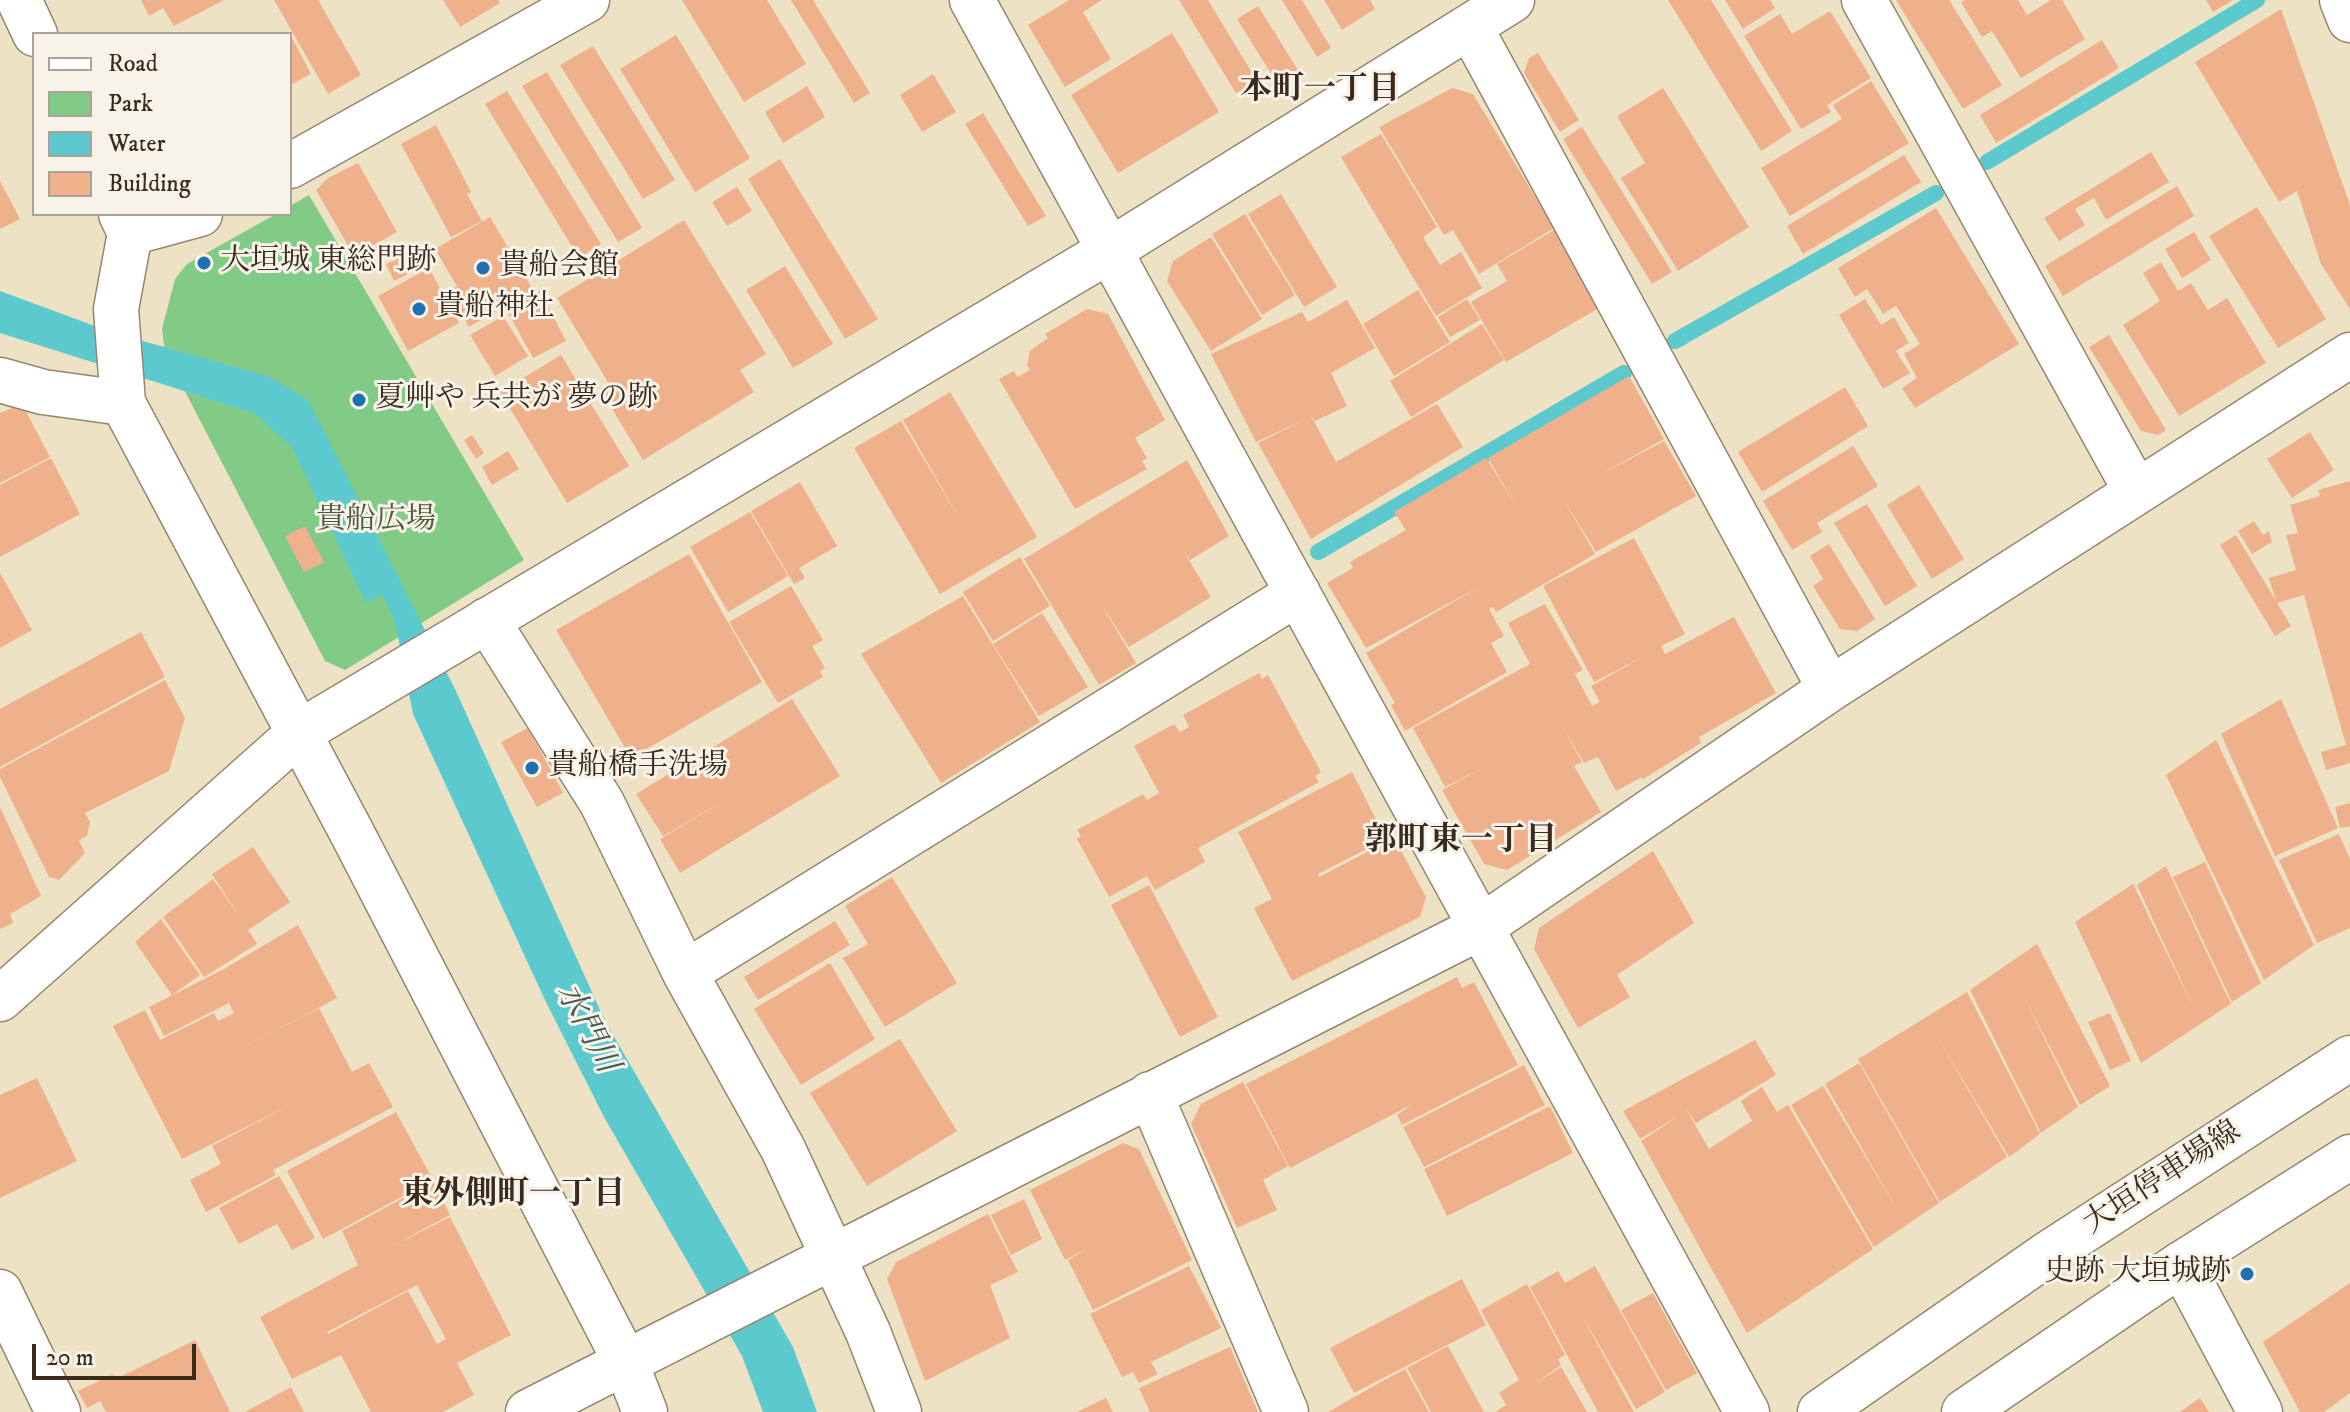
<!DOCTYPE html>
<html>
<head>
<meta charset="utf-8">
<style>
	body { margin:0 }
	#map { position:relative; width:2350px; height:1412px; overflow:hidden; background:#eee2c4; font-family:"IM FELL DW Pica",serif }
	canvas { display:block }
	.legend { position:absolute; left:32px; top:32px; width:260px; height:184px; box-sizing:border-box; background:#f7f3e8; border:2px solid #aca397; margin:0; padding:10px 14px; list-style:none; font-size:24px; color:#3b2a1e }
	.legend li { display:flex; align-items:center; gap:16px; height:40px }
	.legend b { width:40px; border:2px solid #aca397 }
	.scale { position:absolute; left:32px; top:1344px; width:164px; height:36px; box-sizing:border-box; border:4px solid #3b2a1e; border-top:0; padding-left:10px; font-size:24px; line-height:28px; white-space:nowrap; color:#3b2a1e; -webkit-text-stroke:6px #f7f3e8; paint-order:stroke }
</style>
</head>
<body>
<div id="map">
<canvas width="2350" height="1412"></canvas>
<ul class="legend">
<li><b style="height:10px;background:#fff"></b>Road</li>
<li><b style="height:22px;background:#81cb87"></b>Park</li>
<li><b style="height:22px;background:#5cc9cf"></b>Water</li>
<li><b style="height:22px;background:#eeb18c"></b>Building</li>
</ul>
<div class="scale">20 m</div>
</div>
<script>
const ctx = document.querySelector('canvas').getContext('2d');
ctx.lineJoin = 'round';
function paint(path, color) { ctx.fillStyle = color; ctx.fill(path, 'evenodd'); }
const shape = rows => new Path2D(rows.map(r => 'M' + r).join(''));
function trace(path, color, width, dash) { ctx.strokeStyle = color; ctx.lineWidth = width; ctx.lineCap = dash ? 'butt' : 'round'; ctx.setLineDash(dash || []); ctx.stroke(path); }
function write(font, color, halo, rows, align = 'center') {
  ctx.font = font + ' "IM FELL DW Pica","Noto Serif JP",serif'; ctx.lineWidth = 6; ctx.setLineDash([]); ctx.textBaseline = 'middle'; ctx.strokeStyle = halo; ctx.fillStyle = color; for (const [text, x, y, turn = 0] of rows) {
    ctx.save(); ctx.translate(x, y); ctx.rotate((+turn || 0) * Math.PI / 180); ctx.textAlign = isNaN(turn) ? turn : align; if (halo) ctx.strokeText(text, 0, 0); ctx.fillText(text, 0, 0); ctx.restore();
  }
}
paint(shape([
	[309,195,524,560,345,670,325,661,165,353,162,329,175,279,187,264,276,214,290,214,290,206]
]), '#81cb87');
paint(shape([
	[0,291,111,332,270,377,308,400,455,689,605,1021,793,1347,817,1412,763,1412,742,1356,604,1117,545,1000,413,714,395,621,382,595,366,603,292,447,254,413,0,333]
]), '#5cc9cf');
trace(shape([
	[1987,162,2257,0],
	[1675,341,1936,193],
	[1318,552,1624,373]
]), '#5cc9cf', 16);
paint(shape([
	[141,0,224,0,174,26,163,8,149,16],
	[274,0,318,0,361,75,328,94],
	[443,0,498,0,500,3,460,27],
	[682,0,767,0,806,64,744,102],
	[791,0,813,0,870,93,854,103],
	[1069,0,1102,0,1083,12,1111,59,1065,87,1028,25],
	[1179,0,1208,0,1257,81,1236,93],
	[1282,0,1302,0,1331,48,1317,57],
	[1324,0,1370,0,1375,9,1342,30],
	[1668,0,1711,0,1792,131,1761,151],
	[1725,0,1770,0,1775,8,1743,29],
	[1896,0,1949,0,2002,85,1963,109],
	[1965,0,2018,0,2027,15,2051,0,2062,0,2085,39,2021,78,1992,31,1982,37,1961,2],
	[2206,0,2233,0,2213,12],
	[1258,6,1298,70,1277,83,1237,19],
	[2281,9,2350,205,2350,309,2321,264,2297,191,2279,202,2195,62],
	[1830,11,1871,78,1827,105,1831,112,1801,129,1744,36,1780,14,1792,34],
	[1172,33,1219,112,1118,173,1071,95],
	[290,34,311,74,290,85],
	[676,35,750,158,695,192,620,69],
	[2102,40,2119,68,1996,143,1980,115],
	[593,46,675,180,643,199,560,65],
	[1538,53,1579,120,1560,132,1524,73,1529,58],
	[547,72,642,228,618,242,522,86],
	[933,74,956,112,922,132,900,95],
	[1871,81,1909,143,1790,216,1761,168,1842,119,1833,105],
	[807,86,825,117,783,143,765,112],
	[1452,88,1473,94,1554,228,1479,274,1453,230,1444,235,1379,127],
	[1663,88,1749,227,1678,271,1621,178,1645,163,1617,116],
	[507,91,601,244,579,258,485,104],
	[983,113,1046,216,1028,226,965,124],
	[436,125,471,192,467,194,482,221,451,237,401,144],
	[1582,127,1672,272,1652,284,1563,139],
	[1381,134,1437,227,1423,237,1440,265,1461,252,1482,288,1436,316,1341,157],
	[2151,152,2169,182,2106,220,2094,198,2075,209,2085,225,2059,241,2044,218],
	[1904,155,1921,182,1803,254,1787,226],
	[780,159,878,319,845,339,748,179],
	[358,163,397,232,354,256,316,190,328,178],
	[0,181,20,219,0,229],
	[2177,186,2194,216,2063,296,2045,266],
	[737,187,752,211,727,226,712,202],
	[1281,194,1337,287,1304,307,1248,214],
	[2257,207,2326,319,2278,348,2209,236],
	[1936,208,2019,344,1915,408,1902,388,1917,378,1904,354,1920,344,1896,306,1883,314,1867,289,1855,297,1838,268],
	[1245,214,1295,295,1262,315,1212,234],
	[490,217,533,290,469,327,449,291,457,286,435,249],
	[684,220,766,354,740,370,754,392,643,460,600,389,609,384,557,298],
	[1554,230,1599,308,1506,362,1471,302,1507,281,1497,264],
	[2194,232,2211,260,2182,278,2165,249],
	[1211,237,1262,319,1211,351,1167,281,1173,261],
	[402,257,410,273,394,281,386,264],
	[2161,262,2178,291,2191,283,2208,310,2227,298,2266,363,2179,416,2123,325,2160,301,2143,273],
	[785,266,833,344,793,368,746,290],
	[429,268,459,323,408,351,378,296],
	[1418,290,1450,342,1394,376,1363,324],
	[540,291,566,341,533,358,506,309],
	[1467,299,1480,320,1450,337,1438,317],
	[1865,299,1881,325,1894,317,1909,343,1896,351,1910,373,1883,389,1839,315],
	[1347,300,1375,348,1331,373,1347,406,1315,421,1310,414,1336,462,1437,404,1463,447,1311,539,1258,443,1304,420,1256,442,1211,354,1302,312,1308,322],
	[1087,309,1108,314,1165,420,1135,438,1147,458,1142,461,1147,469,1075,509,999,379,1014,371,1017,377,1030,370,1027,365,1030,351,1048,338,1045,334],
	[503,316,528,356,495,376,470,335],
	[1482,324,1504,360,1411,417,1390,381],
	[2109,335,2166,430,2158,435,2141,431,2089,347],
	[561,355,629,466,567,503,500,392],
	[1629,376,1664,439,1596,477,1664,441,1696,496,1596,552,1562,497,1595,554,1496,612,1493,607,1489,609,1504,636,1491,643,1507,672,1405,731,1391,705,1395,703,1366,653,1479,587,1366,648,1327,583,1353,568,1350,562,1406,530,1394,512,1486,458,1516,506,1488,458],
	[1845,387,1868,426,1762,492,1738,452],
	[950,392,1037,537,940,594,854,448,901,421,965,528,903,420],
	[22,404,50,457,0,483,0,413],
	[2310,432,2334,470,2292,498,2267,459],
	[472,435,484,453,476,459,464,440],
	[1853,446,1878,486,1817,523,1822,532,1792,550,1763,501],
	[508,451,519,469,492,485,482,467],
	[51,458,80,514,0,557,0,485],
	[1187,460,1229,536,1190,560,1182,548,1211,597,1129,647,1101,604,1136,663,1099,685,1024,559],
	[2350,481,2350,763,2326,770,2321,752,2346,745,2304,595,2277,603,2291,626,2275,636,2220,545,2236,535,2276,601,2269,578,2296,570,2286,535,2298,533,2290,505,2320,496,2318,490],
	[800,482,837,546,799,568,805,578,794,584,751,511],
	[1919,485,1964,559,1932,579,1887,505],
	[1867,504,1917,586,1885,606,1834,523],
	[750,512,788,576,728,612,690,547],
	[2254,521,2263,535,2269,531,2272,542,2252,554,2238,531],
	[305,526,324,562,304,572,285,536],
	[1634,538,1685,634,1661,646,1665,654,1734,617,1776,693,1699,737,1701,743,1643,779,1642,777,1616,791,1598,757,1584,763,1560,723,1582,762,1574,766,1601,812,1507,870,1484,864,1442,790,1484,767,1445,787,1413,728,1530,664,1508,623,1545,604,1583,670,1575,674,1592,706,1600,702,1591,686,1643,657,1594,682,1543,586],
	[1829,544,1875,619,1857,631,1840,629,1813,586,1823,579,1810,556],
	[689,554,762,682,631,758,556,630],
	[1020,557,1050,606,993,641,963,592],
	[0,573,32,630,0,648],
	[791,586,823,640,812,646,825,668,820,671,823,677,778,703,729,622],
	[963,596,1040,722,941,783,861,654],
	[1042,613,1088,687,1039,716,993,644],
	[141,632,165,677,0,767,0,709],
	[1259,673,1262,679,1268,675,1321,772,1315,776,1319,782,1198,848,1205,862,1155,890,1147,876,1109,897,1077,839,1081,836,1077,830,1143,794,1147,800,1159,793,1134,746,1174,724,1180,732,1189,727,1183,715],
	[165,680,185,718,169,771,85,813,90,822,87,836,79,840,85,853,59,880,49,877,0,777,0,769],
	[792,699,840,776,680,873,660,839,734,795,663,836,636,794],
	[2281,699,2338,828,2275,856,2221,734],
	[528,728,563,793,537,807,501,742],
	[2216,740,2314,945,2264,980,2166,775],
	[1352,772,1386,839,1318,874,1319,877,1394,838,1426,897,1420,917,1292,981,1254,908,1272,899,1238,832],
	[2350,803,2350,826,2340,828,2335,807],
	[0,807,41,896,10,914,13,923,0,929],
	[2339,834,2350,859,2350,928,2317,943,2279,860],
	[253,847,290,902,248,930,257,944,204,977,163,917,213,879,240,917,212,874],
	[1653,851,1694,923,1617,975,1630,997,1578,1028,1534,949,1539,928],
	[2205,862,2261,983,2232,1002,2173,877],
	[2166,866,2231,1004,2141,1063,2075,922,2133,884,2195,1011,2137,885],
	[892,877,957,983,885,1027,843,958,868,944,845,906],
	[1149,885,1218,1017,1180,1037,1111,905],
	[161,919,200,975,172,995,135,942],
	[835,921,850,945,758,1000,744,977],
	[298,925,337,998,234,1052,319,1008,352,1072,369,1063,393,1107,273,1170,276,1175,206,1212,190,1180,221,1164,212,1146,294,1103,182,1159,113,1026,145,1010,160,1040,214,1013,218,1021,234,1013,229,1003,164,1036,149,1007,224,969],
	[2037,944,2110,1086,2080,1105,2024,997,2078,1107,2041,1133,1970,990],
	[830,963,875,1039,801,1085,754,1009],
	[1457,977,1462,988,1474,982,1518,1065,1402,1125,1397,1115,1413,1104,1290,1168,1246,1084],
	[1967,992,2040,1134,2009,1157,1935,1033,2007,1157,1940,1202,1858,1059],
	[2110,1013,2131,1061,2110,1070,2088,1022],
	[900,1039,957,1131,867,1186,810,1093],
	[1755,1040,1776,1075,1696,1123,1686,1109,1709,1149,1752,1121,1741,1101,1762,1087,1777,1112,1788,1105,1873,1249,1747,1333,1641,1141,1680,1115,1640,1139,1623,1111],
	[1859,1063,1939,1203,1874,1247,1791,1105,1823,1086,1898,1211,1825,1084],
	[1524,1065,1545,1105,1424,1167,1403,1127],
	[37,1078,77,1161,0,1198,0,1095],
	[1243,1082,1288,1166,1263,1180,1277,1210,1237,1228,1191,1124,1201,1104],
	[1550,1106,1573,1153,1447,1216,1424,1169],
	[396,1112,433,1180,323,1239,287,1171],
	[1123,1143,1139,1149,1192,1260,1093,1310,1068,1260,1088,1248,1065,1260,1030,1190],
	[279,1176,315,1238,292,1250,277,1224,239,1244,219,1208],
	[433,1182,450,1215,386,1249,450,1217,511,1335,457,1363,474,1395,443,1412,371,1412,341,1355,292,1379,260,1317,358,1265,342,1231],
	[417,1285,446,1339,437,1344,408,1291,328,1334,327,1332],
	[1024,1199,1042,1239,1011,1255,991,1215],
	[988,1214,1018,1272,990,1285,1010,1338,925,1381,887,1279,896,1262],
	[1189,1266,1221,1328,1151,1362,1158,1374,1139,1383,1133,1372,1122,1377,1090,1314],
	[1595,1266,1665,1392,1636,1409,1579,1310,1634,1412,1598,1412,1530,1287,1558,1271,1565,1283],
	[1462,1279,1486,1325,1354,1393,1330,1348],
	[2350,1283,2350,1393,2324,1412,2300,1412,2263,1342],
	[1527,1284,1565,1355,1558,1359,1561,1365,1533,1385,1561,1367,1587,1412,1495,1412,1506,1405,1499,1393,1519,1380,1481,1310],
	[1653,1293,1697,1373,1666,1390,1621,1310],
	[195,1340,230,1412,106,1412,100,1401,87,1408,78,1391,113,1374,116,1379],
	[1448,1346,1484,1412,1431,1412,1407,1368],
	[1230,1347,1258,1412,1150,1412,1139,1388],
	[1405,1369,1429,1412,1328,1412,1372,1387],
	[291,1387,304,1412,245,1412],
	[1106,1398,1113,1412,1077,1412],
	[2200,1398,2209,1412,2180,1412]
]), '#eeb18c');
const minor = shape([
	[972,0,1747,1412],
	[1864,0,2136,491],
	[2342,0,2350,20],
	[1470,27,1830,689],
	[290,166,587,0],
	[130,233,200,214],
	[0,380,43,392,123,403],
	[487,620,602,803,685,973,783,1149,868,1332,899,1412],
	[685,973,1298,593],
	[0,999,300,732,1112,249,1512,0],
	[1150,1094,1286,1412],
	[2181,1264,2260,1412],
	[0,1292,58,1412],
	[528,1412,1481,927,1830,689,2350,355]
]);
const tertiary = shape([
	[19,0,35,34],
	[121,214,130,233,116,309,123,403,352,833,625,1361,645,1412]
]);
const primary = shape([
	[1820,1412,2046,1255,2350,1058],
	[1964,1412,2181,1264,2350,1157]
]);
trace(minor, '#948671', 47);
trace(tertiary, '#948671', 47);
trace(primary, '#948671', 47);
trace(minor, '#fff', 44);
trace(tertiary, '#fff', 44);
trace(primary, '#fff', 44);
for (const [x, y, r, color] of [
	[204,263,8,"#1f6fb2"],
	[483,268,8,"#1f6fb2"],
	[419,309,8,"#1f6fb2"],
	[359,400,8,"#1f6fb2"],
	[532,768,8,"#1f6fb2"],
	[2247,1274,8,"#1f6fb2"]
]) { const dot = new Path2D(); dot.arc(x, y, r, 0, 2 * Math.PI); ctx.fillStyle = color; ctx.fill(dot); trace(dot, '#f7f3e8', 3); }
write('30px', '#3b2a1e', '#f7f3e8', [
	["大垣城 東総門跡",220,263],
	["貴船会館",499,268],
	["貴船神社",435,309],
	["夏艸や 兵共が 夢の跡",375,400],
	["貴船橋手洗場",548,768],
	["史跡 大垣城跡",2231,1274,"right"]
], 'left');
write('30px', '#505a3e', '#f7f3e8', [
	["貴船広場",376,522]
]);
write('30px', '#3b2a1e', '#f7f3e8', [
	["大垣停車場線",2163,1179,-33]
]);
write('bold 32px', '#3b2a1e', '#f7f3e8', [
	["本町一丁目",1320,91],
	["郭町東一丁目",1461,842],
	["東外側町一丁目",513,1196]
]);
write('italic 32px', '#455a53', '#f7f3e8', [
	["水門川",585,1029,62]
]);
</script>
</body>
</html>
